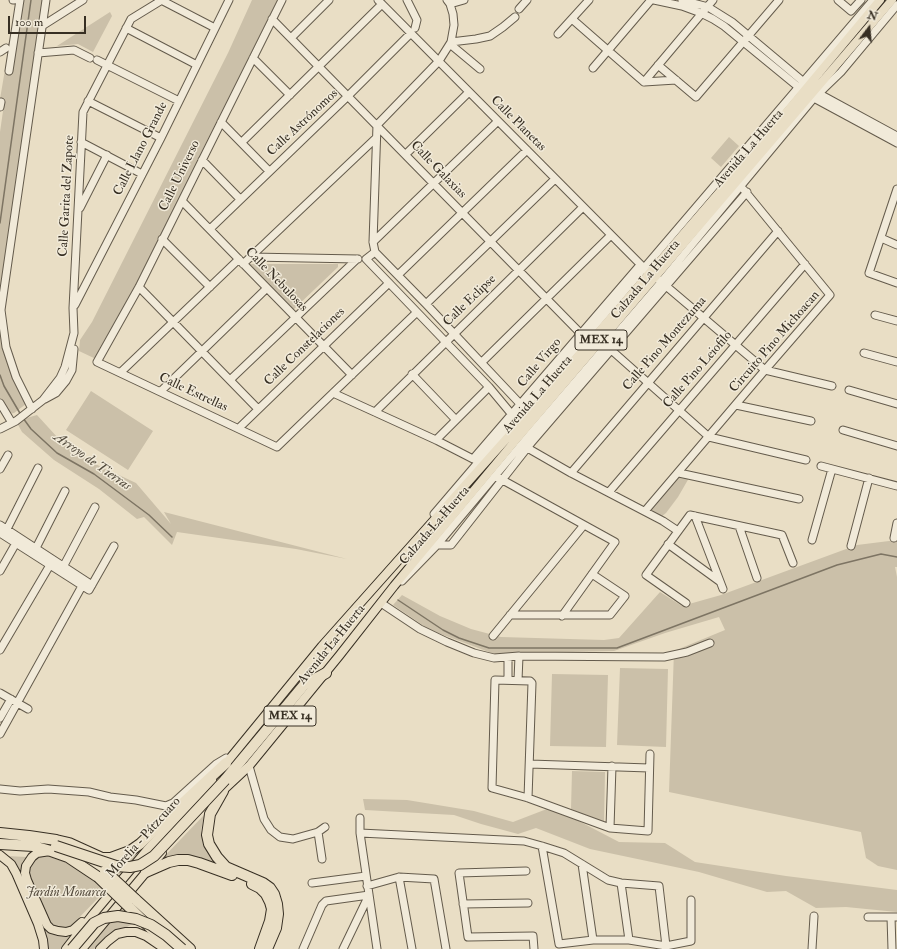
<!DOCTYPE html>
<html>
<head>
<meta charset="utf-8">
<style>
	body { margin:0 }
	#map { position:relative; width:897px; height:949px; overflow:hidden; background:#e9dec5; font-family:"IM FELL Double Pica",serif }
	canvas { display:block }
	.north { position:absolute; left:849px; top:8px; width:40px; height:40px; -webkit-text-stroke:3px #f1ead9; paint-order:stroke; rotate:16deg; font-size:11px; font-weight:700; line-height:16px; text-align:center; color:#372f23 }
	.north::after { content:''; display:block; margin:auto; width:14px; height:18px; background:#372f23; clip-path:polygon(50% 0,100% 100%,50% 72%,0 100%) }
	.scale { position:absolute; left:8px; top:16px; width:78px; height:18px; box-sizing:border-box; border:2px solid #372f23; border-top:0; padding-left:5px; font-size:12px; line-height:14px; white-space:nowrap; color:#372f23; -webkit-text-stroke:3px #f1ead9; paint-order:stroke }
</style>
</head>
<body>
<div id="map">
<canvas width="897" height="949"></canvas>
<div class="north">N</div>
<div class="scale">100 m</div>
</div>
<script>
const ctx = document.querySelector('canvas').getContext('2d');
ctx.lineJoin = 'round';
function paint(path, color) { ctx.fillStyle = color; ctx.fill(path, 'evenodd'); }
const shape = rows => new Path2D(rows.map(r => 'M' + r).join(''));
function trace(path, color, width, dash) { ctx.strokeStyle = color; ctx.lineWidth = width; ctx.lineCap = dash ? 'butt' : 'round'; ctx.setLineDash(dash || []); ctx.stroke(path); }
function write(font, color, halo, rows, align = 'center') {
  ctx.font = font + ' "IM FELL Double Pica",serif'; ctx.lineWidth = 3; ctx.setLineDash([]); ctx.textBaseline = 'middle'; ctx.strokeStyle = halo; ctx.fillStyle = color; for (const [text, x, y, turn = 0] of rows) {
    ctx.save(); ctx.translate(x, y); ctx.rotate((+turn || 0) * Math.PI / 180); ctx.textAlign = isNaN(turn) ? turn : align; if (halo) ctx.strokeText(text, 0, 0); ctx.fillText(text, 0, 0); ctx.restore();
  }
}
paint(shape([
	[18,0,43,0,0,289,0,132,4,104,0,99,9,46,8,43,12,40],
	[252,0,278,0,138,281,96,359,79,351,80,340,92,322,228,53],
	[110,12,112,16,93,52,78,44,57,46],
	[729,137,739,146,721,167,711,158],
	[248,264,338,264,338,267,293,310],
	[0,327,26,404,14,413,9,414,0,398],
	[91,391,153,431,128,470,66,430],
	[37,415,58,438,91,462,136,483,171,524,164,512,347,559,296,549,177,532,172,545,144,517,137,519,99,489,54,460,22,432,16,421],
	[677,476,689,478,678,497,666,513,661,517,648,510],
	[897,540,897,567,895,567,897,577,897,870,878,866,866,858,861,832,669,792,674,651,725,630,719,617,665,633,614,651,525,653,497,655,430,630,393,605,402,595,440,616,471,629,501,637,604,640,619,638,660,592,682,606,721,595,857,545],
	[620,668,668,669,666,747,617,745],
	[552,674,608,675,606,747,550,746],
	[572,771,605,772,604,823,571,809],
	[363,799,407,800,474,811,513,822,552,807,619,842,665,843,695,862,786,876,897,890,897,912,846,907,816,908,786,891,767,892,699,872,590,849,536,828,518,834,481,824,454,815,365,810],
	[204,815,201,831,203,839,207,849,217,864,198,857,179,855,169,857,157,864],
	[157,834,119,875,105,862],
	[6,856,27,857,22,862,21,872,15,862],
	[38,856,47,856,65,862,82,872,101,887,103,893,71,926,66,929,59,928,50,922,30,880,28,866],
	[122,907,134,917,134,923,127,927,113,932,94,949,86,949],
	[44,929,51,934,58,936,70,937,61,949,49,949]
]), '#cbc0a9');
trace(shape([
	[0,223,31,0],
	[0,375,4,386,21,415],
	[23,418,31,429,57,453,94,474,149,515,172,537],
	[398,600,443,630,459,638,489,648,617,648,837,565,881,554,897,557]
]), '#7d7463', 1.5);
const minor = shape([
	[13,0,14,0],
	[161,0,215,28],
	[282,0,139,287,97,362,277,447,417,312],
	[378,0,647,271],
	[407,0,417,20,415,28],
	[654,0,682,6,701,13,713,19,724,26,802,90],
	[682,0,708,7,732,22,806,84],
	[838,0,851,11,861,0],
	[450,4,464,0],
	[519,9,527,0],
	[272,19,588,341],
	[572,19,644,82,676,80],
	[42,26,83,0],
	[126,28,197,65],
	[558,34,589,0],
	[291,38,329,0],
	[451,42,476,39,490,36,503,27,515,17],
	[450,44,480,69],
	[0,52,6,48],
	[38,53,74,50,90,58],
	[253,58,290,95],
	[97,60,179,101],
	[658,65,696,97,779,0],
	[593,68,651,0],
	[9,71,20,0],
	[644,82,713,0],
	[816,92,897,136],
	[810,96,897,143],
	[88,101,161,138],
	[0,107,1,102],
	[221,122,269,171],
	[377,125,439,61,451,42,454,25,453,14,450,4,447,0],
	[81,142,142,174],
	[242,142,382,4],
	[406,154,469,92],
	[202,160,240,199],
	[897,189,869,273,897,283],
	[182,201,352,375],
	[80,208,107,155],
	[210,229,348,96,411,33],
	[881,238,897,245],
	[162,239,210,287],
	[373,242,498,121],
	[375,252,426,304,524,408],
	[251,257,358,259],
	[366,259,489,387,514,417],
	[366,259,375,252,373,242,377,125],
	[243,264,376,138],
	[398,275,527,150],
	[659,280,765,370,832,386],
	[139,287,258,409],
	[426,304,555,179],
	[75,305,161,138,229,0],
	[875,315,897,321],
	[609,348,709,437,806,460],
	[864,353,897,362],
	[482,362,611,235],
	[121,372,239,259],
	[412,374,456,420],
	[230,380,357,259],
	[849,390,897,404],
	[161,391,267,288],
	[333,393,436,440,473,459,640,265],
	[45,399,56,393,66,381,72,370,74,349],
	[0,403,12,423],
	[736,405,811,421],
	[32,409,16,377,6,347,1,310,46,0],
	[375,412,583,207],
	[239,428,389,283],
	[0,429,16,421,43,400,60,378,65,367,74,333,73,308,83,112,131,19,162,0],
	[843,430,897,446],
	[436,440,489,387],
	[524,446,571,473,663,521,678,531],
	[821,466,897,486],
	[0,469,8,455],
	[571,473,778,231],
	[679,473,799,499],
	[499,478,615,542,562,616],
	[609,492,805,264],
	[645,511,765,370,830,295,744,190],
	[434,514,873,0],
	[695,516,723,589],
	[0,525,92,585],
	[739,526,757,578],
	[0,533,89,590,114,546],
	[5,533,38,468],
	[894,538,897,523],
	[812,540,832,469],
	[668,544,719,581],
	[437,545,451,545,531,443,747,192],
	[851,546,869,478],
	[34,552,65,491],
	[62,569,95,507],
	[0,571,16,543],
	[402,581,437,545,531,433,661,282,813,99,841,72,897,5],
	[381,603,420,629,447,642,474,653,494,658,519,656,664,657,687,652,710,643],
	[686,603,646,575,690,515,782,535,793,563],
	[510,615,610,615,625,596,592,574],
	[493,636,584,525],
	[0,650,50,565],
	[508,680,508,657],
	[518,680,519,656],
	[0,693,28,709],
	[0,718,11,699],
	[0,734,82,586],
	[530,764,649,768],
	[249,766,264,819,271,830,280,837,293,839,318,832,325,827],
	[0,789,20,791,48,789,89,792,110,797,136,800,166,806,173,803,216,764,226,758],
	[528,798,532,683,530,681,495,680,492,788,528,798,610,828,648,831,650,754],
	[360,818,360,833,377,949],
	[610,828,612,766],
	[318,832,322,859],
	[360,833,524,841,542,846,564,853,608,880,621,883,659,886,666,946],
	[542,846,559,944,593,940,629,940,666,946,691,941,691,900],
	[582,864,593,940],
	[526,871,459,873,468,937,533,936,534,949],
	[399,877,412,949],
	[312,883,366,876],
	[621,883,629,940],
	[367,886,399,877,434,879,446,949],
	[463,904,528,903],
	[868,917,897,917],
	[891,917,892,949],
	[303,949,322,905,326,901,369,895],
	[343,949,369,895],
	[812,949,814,916]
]);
const major = shape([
	[223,767,322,646,508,437,728,182,880,0],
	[219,794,249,766,339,656,394,586,515,441,892,0],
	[50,851,37,853,32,857,26,866,25,873,27,880,47,925,51,929,58,931,66,932,73,930,82,922],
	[0,855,11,864,16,873,38,924,43,940,44,949],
	[66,949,94,913,147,850,212,780],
	[82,949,162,853],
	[100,949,108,941,117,934,126,932,136,932,146,936,165,949]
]);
const highway = shape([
	[225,780,304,685,326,673],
	[223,791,210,814,207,835,209,844,217,857,226,867,263,883,270,888,274,894,277,904,278,914,276,928,267,949],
	[0,833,29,836,56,840,61,843],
	[56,840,69,843,102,858,111,858,130,851,140,844,187,799,226,763],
	[0,844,33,846,51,851,68,857,98,877],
	[146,872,169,862,178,860,188,860,199,863,232,875],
	[252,884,260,888,266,894,270,902,272,909,270,921,260,949],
	[135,899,190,949],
	[129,907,172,949]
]);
trace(minor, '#645b4c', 9);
trace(major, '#372f23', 10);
trace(highway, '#372f23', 12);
trace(minor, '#f1ead9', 7);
trace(major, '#e9dec5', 8);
trace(highway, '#e9dec5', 10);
const highwayBridge = shape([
	[56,846,116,866,130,867,140,865,154,856,225,780],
	[105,871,135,899],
	[98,877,129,907],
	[72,949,94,923,104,918,118,916,136,919,151,925,166,935,182,949]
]);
trace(highwayBridge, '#372f23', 12, []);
trace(highwayBridge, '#e9dec5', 10);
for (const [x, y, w] of [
	[601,340,52],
	[290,716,52]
]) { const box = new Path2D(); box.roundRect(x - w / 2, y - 10, w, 20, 3); ctx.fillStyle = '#f1ead9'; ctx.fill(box); trace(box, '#372f23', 1); }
write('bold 12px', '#372f23', null, [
	["MEX 14",601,340],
	["MEX 14",290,716]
]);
write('13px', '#372f23', '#f1ead9', [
	["Calle Astrónomos",303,123,-43],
	["Calle Planetas",518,124,45],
	["Calle Llano Grande",141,149,-63],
	["Avenida La Huerta",749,149,-49],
	["Calle Galaxias",438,170,46],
	["Calle Universo",180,176,-64],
	["Calle Garita del Zapote",67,196,-87],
	["Calle Nebulosas",276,280,46],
	["Calzada La Huerta",646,280,-50],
	["Calle Eclipse",470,301,-44],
	["Circuito Pino Michoacan",775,342,-49],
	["Calle Pino Montezuma",665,344,-49],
	["Calle Constelaciones",305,347,-44],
	["Calle Virgo",540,363,-50],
	["Calle Pino Leiofilo",698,370,-49],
	["Calle Estrellas",193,393,25],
	["Avenida La Huerta",538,395,-49],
	["Calzada La Huerta",435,526,-49],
	["Avenida La Huerta",332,645,-51],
	["Morelia - Pátzcuaro",144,838,-48]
]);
write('italic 13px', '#554c3e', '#f1ead9', [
	["Jardín Monarca",66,893]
]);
write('italic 14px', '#544c3e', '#f1ead9', [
	["Arroyo de Tierras",92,462,35]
]);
</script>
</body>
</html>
